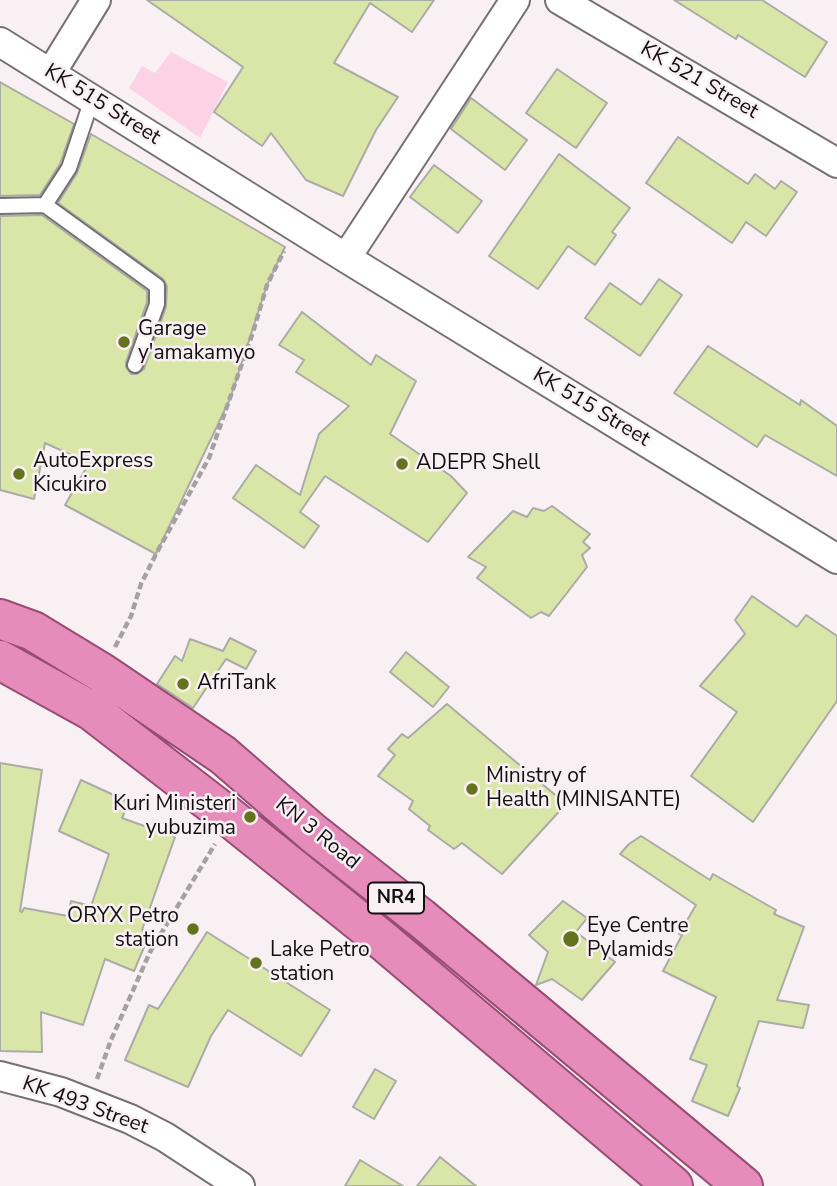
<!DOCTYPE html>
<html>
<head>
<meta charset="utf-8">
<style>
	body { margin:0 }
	canvas { display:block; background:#f9f0f4 }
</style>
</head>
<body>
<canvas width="837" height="1186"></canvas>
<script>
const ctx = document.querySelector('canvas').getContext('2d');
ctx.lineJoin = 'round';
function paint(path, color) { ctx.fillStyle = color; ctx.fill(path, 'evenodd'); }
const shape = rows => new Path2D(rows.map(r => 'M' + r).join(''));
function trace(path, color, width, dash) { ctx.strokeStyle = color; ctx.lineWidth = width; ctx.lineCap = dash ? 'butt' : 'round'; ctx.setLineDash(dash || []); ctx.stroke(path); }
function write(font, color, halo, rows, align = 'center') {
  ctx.font = font + ' "Nunito Sans",sans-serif'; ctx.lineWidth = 5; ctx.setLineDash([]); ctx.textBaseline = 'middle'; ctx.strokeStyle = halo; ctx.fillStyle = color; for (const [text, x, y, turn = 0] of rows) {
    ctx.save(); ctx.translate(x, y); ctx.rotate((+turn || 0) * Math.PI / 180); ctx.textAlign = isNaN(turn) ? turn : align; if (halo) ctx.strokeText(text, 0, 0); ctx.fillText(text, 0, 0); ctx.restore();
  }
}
paint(shape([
	[171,52,228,82,200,138,129,88,142,66,155,73]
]), '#fcd3e5');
const building = shape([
	[147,0,434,0,412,32,370,3,334,63,398,97,376,130,343,196,306,180,271,133,262,146,214,112,243,67,147,0],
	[674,0,762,0,827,42,805,77,738,35,736,39,674,0],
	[557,69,607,103,576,148,526,113,557,69],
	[0,82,74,124,60,164,40,195,0,196,0,82],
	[471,98,527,140,505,170,451,129,471,98],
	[91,134,285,247,267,285,230,399,156,554,65,505,89,463,45,443,34,499,0,490,0,216,42,215,147,291,147,302,126,362,126,367,131,374,137,374,144,369,166,307,167,286,163,279,58,203,77,173,91,134],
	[678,137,748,184,755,174,775,189,781,181,797,192,766,236,746,222,732,243,646,183,678,137],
	[559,154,630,208,612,232,616,235,595,265,568,246,538,289,489,256,559,154],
	[434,165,482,201,458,233,410,197,434,165],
	[659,279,682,295,640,356,585,318,610,283,641,305,659,279],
	[302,312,371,365,376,355,416,381,390,434,451,476,467,493,428,542,325,476,300,512,319,526,304,548,233,498,256,465,300,495,319,434,349,406,296,372,304,360,279,345,302,312],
	[708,346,800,405,801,400,837,426,837,476,765,435,757,447,674,393,708,346],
	[552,506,590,534,583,542,590,548,582,555,587,567,549,616,541,612,531,618,477,578,486,567,468,557,513,511,527,517,533,508,544,511,552,506],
	[752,596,797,627,806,615,837,636,837,701,753,822,691,776,737,712,700,686,745,634,735,620,752,596],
	[230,638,256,651,246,669,226,659,193,708,157,684,175,656,182,661,190,639,223,651,230,638],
	[406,652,449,687,433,707,390,672,406,652],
	[447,704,566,804,502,874,462,843,454,849,428,830,430,826,409,809,413,801,378,776,395,755,388,749,402,734,408,738,447,704],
	[0,763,42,770,20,911,22,912,24,908,68,916,71,901,91,906,109,854,59,831,81,780,129,802,122,818,175,837,142,930,150,933,134,971,105,959,83,1025,41,1012,42,1052,0,1051,0,763],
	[641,836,710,880,713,874,776,910,774,914,804,927,777,1000,809,1005,803,1028,759,1021,737,1086,740,1088,728,1116,692,1101,707,1065,690,1059,716,997,663,971,682,935,679,934,696,905,620,854,629,844,641,836],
	[563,901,587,918,576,932,615,962,582,1000,552,979,536,985,548,952,529,935,563,901],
	[207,932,330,1010,301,1056,228,1010,211,1036,188,1087,125,1060,149,1005,158,1009,207,932],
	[375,1069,396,1081,374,1119,353,1107,375,1069],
	[440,1157,476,1186,417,1186,440,1157],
	[360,1160,403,1186,345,1186,360,1160]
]);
paint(building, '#dae6a8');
trace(building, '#aaaca5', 2);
const service = shape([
	[45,205,157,286,157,304,135,365],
	[0,206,45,205,69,168,92,99]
]);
const minor = shape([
	[560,0,837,163],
	[0,42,346,258,837,559],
	[51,73,96,0],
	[346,258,515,0],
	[0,1076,61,1092,130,1119,165,1137,240,1186]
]);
const trunk = shape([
	[0,619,33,631,102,673,223,755,313,833,421,918,743,1186],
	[0,660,92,711,228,816,381,939,673,1186]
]);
trace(service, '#777073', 18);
trace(minor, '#777073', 32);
trace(trunk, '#974d73', 42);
trace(shape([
	[115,647,131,616,141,584,156,554,209,458,253,332,267,285,284,251],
	[97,1079,111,1040,150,952,215,844]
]), '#a7a0a3', 4.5, [7, 3.5]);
trace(service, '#fff', 14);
trace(minor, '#fff', 28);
trace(trunk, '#e68cba', 38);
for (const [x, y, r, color] of [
	[124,342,7,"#66731d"],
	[402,464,7,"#66731d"],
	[19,474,7,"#66731d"],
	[183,684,7,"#66731d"],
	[472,789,7,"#66731d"],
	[250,817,7,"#66731d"],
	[193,929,7,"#66731d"],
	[571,939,9,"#66731d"],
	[256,963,7,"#66731d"]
]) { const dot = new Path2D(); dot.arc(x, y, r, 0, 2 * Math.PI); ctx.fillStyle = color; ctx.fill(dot); trace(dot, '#f9f0f4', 2.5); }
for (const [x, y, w] of [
	[396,898,56]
]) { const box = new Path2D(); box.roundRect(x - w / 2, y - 15.5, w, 31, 5); ctx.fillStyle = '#f9f0f4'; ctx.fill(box); trace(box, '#120f11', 2); }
write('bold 19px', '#120f11', null, [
	["NR4",396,898]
]);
write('21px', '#120f11', '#f9f0f4', [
	["KK 521 Street",699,81,30],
	["KK 515 Street",102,105,32],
	["KK 515 Street",591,408,31],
	["KN 3 Road",317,834,39],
	["KK 493 Street",85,1106,20]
]);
write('21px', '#120f11', '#f9f0f4', [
	["Garage",138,330],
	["y'amakamyo",138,354],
	["AutoExpress",33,462],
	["Kicukiro",33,486],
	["ADEPR Shell",416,464],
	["AfriTank",197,684],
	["Ministry of",486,777],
	["Health (MINISANTE)",486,801],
	["Kuri Ministeri",236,805,"right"],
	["yubuzima",236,829,"right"],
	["ORYX Petro",179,917,"right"],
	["station",179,941,"right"],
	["Eye Centre",587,927],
	["Pylamids",587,951],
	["Lake Petro",270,951],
	["station",270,975]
], 'left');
</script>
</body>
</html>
